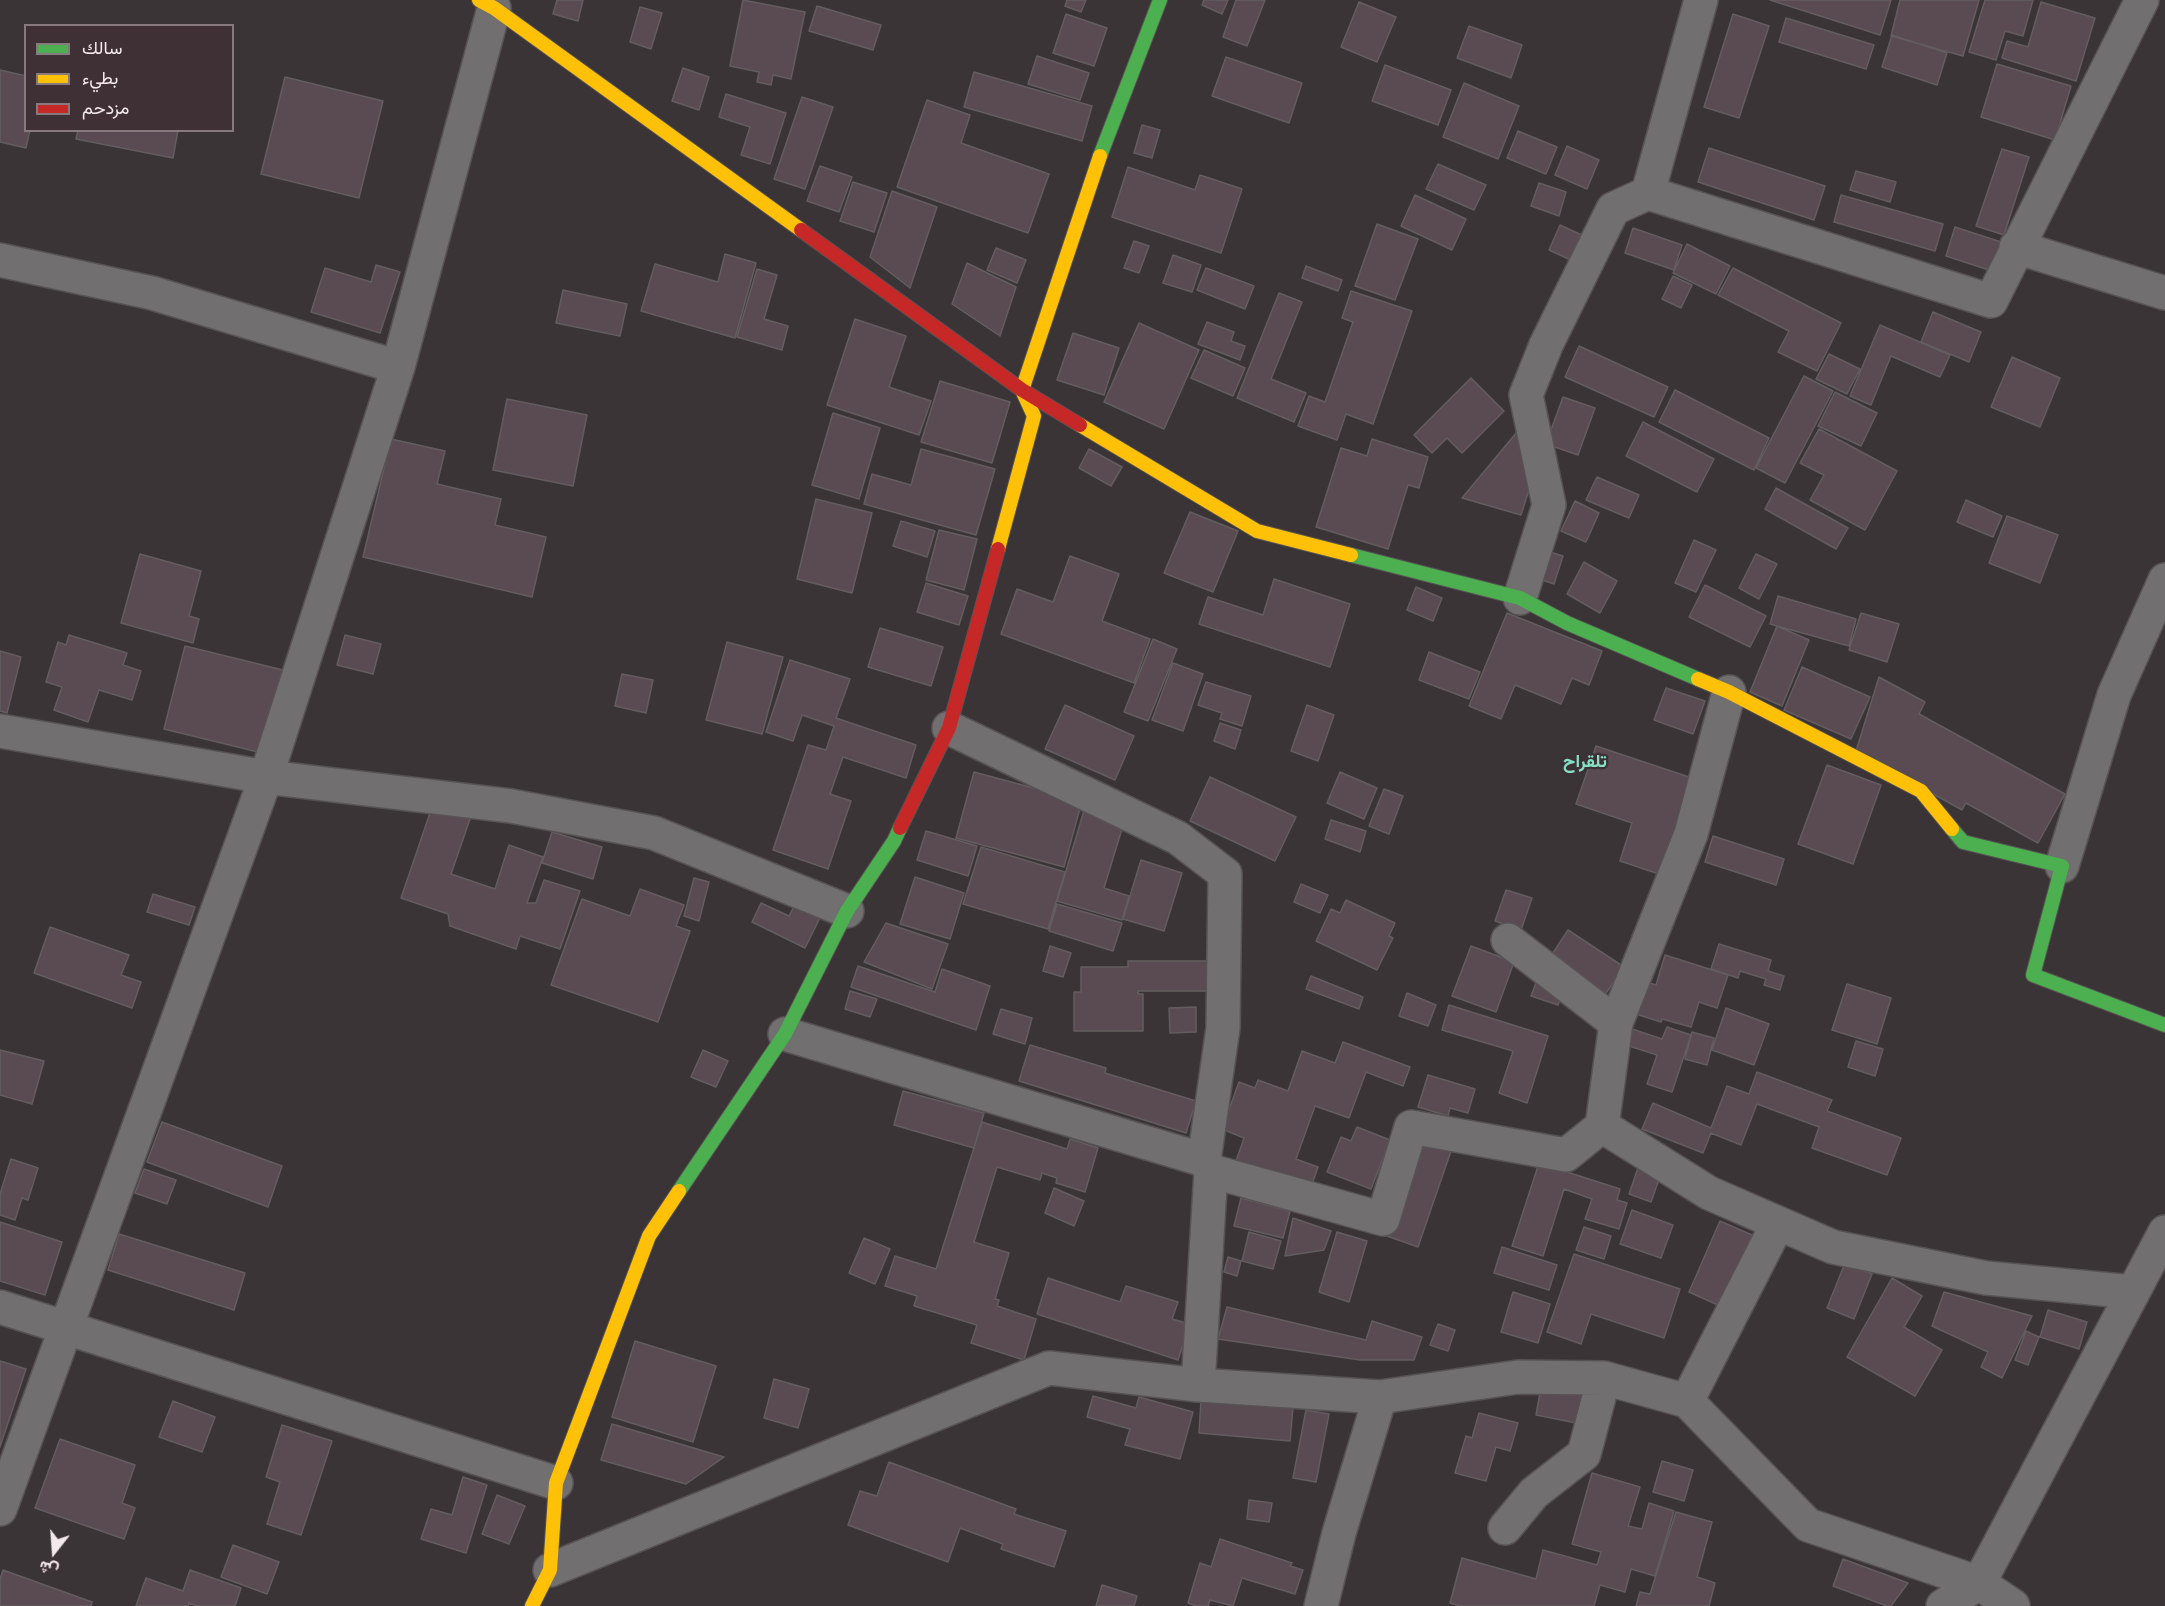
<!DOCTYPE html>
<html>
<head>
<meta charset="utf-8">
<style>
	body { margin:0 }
	#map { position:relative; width:2165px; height:1606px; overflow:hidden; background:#3a3436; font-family:"Archivo Narrow",Vazirmatn,sans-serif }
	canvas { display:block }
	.legend { position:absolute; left:24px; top:24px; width:210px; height:108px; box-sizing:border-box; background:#3e3035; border:2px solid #867a7e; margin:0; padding:8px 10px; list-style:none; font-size:18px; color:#f3e9ec }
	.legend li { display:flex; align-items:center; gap:12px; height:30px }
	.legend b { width:30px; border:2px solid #867a7e }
	.north { position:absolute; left:24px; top:1522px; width:60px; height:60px; -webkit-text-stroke:4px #3e3035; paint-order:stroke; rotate:197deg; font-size:16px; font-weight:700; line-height:24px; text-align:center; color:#f3e9ec }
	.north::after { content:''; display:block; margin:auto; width:21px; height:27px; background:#f3e9ec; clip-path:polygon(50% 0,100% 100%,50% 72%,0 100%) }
</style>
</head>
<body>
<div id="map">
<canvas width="2165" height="1606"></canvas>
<ul class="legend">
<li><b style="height:8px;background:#4caf50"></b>سالك</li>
<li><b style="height:8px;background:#ffc107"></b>بطيء</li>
<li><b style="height:8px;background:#c62828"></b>مزدحم</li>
</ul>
<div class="north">ش</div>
</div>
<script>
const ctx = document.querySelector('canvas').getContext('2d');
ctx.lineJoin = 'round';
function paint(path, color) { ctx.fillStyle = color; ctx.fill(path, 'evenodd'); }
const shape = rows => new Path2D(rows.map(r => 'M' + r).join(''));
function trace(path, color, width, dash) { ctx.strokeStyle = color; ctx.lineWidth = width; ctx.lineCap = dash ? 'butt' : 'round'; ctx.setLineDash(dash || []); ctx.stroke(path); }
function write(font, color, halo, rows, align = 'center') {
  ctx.font = font + ' "Archivo Narrow",Vazirmatn,sans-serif'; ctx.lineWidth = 4.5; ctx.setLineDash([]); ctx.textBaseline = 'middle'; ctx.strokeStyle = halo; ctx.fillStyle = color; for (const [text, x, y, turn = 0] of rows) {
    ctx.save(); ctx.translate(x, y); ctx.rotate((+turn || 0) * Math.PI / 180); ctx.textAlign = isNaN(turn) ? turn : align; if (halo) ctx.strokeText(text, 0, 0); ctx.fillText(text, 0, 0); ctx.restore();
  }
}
const building = shape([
	[557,0,583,0,578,21,553,14,557,0],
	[743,0,805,12,791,79,773,75,771,85,757,82,759,72,730,66,743,0],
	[1067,0,1086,0,1081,12,1065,6,1067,0],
	[1204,0,1228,0,1222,14,1202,5,1204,0],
	[1236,0,1265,0,1247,46,1223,37,1236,0],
	[1770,0,1891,0,1880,35,1770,0],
	[1900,0,1979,0,1963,56,1891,36,1900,0],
	[1985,0,2033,0,2023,36,2005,31,1996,60,1969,52,1985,0],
	[1359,2,1396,17,1377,62,1341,47,1359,2],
	[2041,2,2095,18,2076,81,2002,58,2007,41,2028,47,2041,2],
	[817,6,881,25,873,50,809,31,817,6],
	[640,7,662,13,651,49,630,42,640,7],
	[1066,14,1107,28,1094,66,1053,53,1066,14],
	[1733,14,1769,26,1739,118,1704,107,1733,14],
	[1786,18,1874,45,1866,69,1779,42,1786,18],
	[1469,26,1522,45,1511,78,1457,58,1469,26],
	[1892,35,1947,53,1937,85,1882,67,1892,35],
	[1037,56,1089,73,1080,100,1028,84,1037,56],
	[1226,57,1302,83,1289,123,1212,96,1226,57],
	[1997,64,2071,86,2055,140,1981,117,1997,64],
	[1385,65,1451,90,1438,125,1372,101,1385,65],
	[683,68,709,77,699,110,672,101,683,68],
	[0,70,26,76,26,130,30,130,26,148,0,142,0,70],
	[974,72,1092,106,1082,141,964,107,974,72],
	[285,77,383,101,359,198,261,174,285,77],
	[1464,83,1519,106,1498,159,1443,137,1464,83],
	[726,94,786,113,770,164,741,155,750,127,719,117,726,94],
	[802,97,833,107,805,189,774,179,802,97],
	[927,100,970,115,961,143,1049,174,1028,233,897,187,927,100],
	[1142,125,1160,130,1152,158,1134,153,1142,125],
	[78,130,178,130,173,158,76,139,78,130],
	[1518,131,1557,147,1546,174,1507,158,1518,131],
	[1567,146,1599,160,1587,189,1555,175,1567,146],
	[1709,148,1825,186,1814,220,1698,182,1709,148],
	[2002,149,2029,157,2004,235,1976,226,2002,149],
	[1438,164,1486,185,1474,210,1426,189,1438,164],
	[820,166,852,177,839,212,807,201,820,166],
	[1128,167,1195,190,1200,175,1242,189,1221,253,1112,217,1128,167],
	[1856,171,1896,182,1890,202,1850,190,1856,171],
	[853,182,887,193,874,232,840,221,853,182],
	[1539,183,1566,192,1559,216,1531,206,1539,183],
	[892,191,937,207,910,288,870,257,892,191],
	[1415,195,1466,219,1452,250,1401,226,1415,195],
	[1841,195,1943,224,1935,251,1834,222,1841,195],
	[1377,224,1418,239,1395,300,1355,286,1377,224],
	[1560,225,1586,237,1575,262,1549,250,1560,225],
	[1955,227,2001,242,1992,271,1946,256,1955,227],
	[1633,228,1682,245,1674,270,1625,253,1633,228],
	[1134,241,1149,246,1139,273,1124,268,1134,241],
	[1687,244,1730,266,1716,294,1673,273,1687,244],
	[996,248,1026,260,1017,283,987,270,996,248],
	[725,254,756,263,735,338,641,311,655,264,718,282,725,254],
	[1173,255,1201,265,1192,292,1163,283,1173,255],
	[967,263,1016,287,1000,336,952,304,967,263],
	[376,265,400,272,380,333,311,312,325,268,371,282,376,265],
	[1306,266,1342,280,1338,291,1302,278,1306,266],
	[1206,268,1254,286,1245,309,1197,290,1206,268],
	[1733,268,1841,323,1817,371,1778,352,1789,331,1718,295,1733,268],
	[757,269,777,275,764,319,788,326,782,350,737,337,757,269],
	[1673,276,1692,285,1681,308,1662,299,1673,276],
	[563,290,627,304,620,336,556,323,563,290],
	[1351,291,1412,311,1373,424,1346,414,1337,440,1298,426,1309,396,1325,402,1353,322,1342,318,1351,291],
	[1279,293,1302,302,1271,379,1306,393,1294,422,1237,398,1279,293],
	[1933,312,1981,332,1969,362,1921,342,1933,312],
	[855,319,906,336,889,387,931,401,919,435,827,405,855,319],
	[1207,322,1234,332,1231,341,1245,346,1240,360,1198,344,1207,322],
	[1139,323,1199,350,1164,429,1104,402,1139,323],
	[1880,325,1950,355,1940,377,1891,356,1871,405,1850,396,1880,325],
	[1073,333,1119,348,1104,395,1057,380,1073,333],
	[1579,346,1668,387,1654,417,1565,377,1579,346],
	[1204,350,1245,368,1233,396,1191,378,1204,350],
	[1829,354,1860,369,1847,394,1816,379,1829,354],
	[2012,357,2060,378,2040,427,1991,407,2012,357],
	[1804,376,1833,391,1785,483,1756,468,1804,376],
	[1471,378,1504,411,1462,453,1447,438,1432,453,1414,435,1471,378],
	[940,381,1010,402,992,463,921,442,940,381],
	[1675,390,1769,438,1754,470,1659,422,1675,390],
	[1835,392,1877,413,1861,446,1818,426,1835,392],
	[1563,397,1595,408,1578,455,1546,444,1563,397],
	[507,399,587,415,573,486,493,470,507,399],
	[833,413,880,428,859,499,812,485,833,413],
	[1643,422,1714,459,1697,492,1626,456,1643,422],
	[1819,429,1897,471,1865,530,1810,500,1824,475,1800,463,1819,429],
	[1517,432,1535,471,1521,515,1462,498,1517,432],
	[391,439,445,451,437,484,501,499,495,525,546,537,532,597,363,557,391,439],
	[1372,439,1428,457,1419,488,1408,485,1388,549,1316,527,1341,448,1367,456,1372,439],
	[921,449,995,469,976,535,864,504,872,474,911,485,921,449],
	[1089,449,1122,467,1111,486,1079,468,1089,449],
	[1597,477,1639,495,1629,518,1586,500,1597,477],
	[1776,488,1848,528,1836,549,1765,509,1776,488],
	[816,499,872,513,852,593,797,579,816,499],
	[1966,500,2002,516,1993,537,1957,522,1966,500],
	[1575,501,1599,513,1586,542,1561,531,1575,501],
	[1190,512,1238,531,1213,592,1164,573,1190,512],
	[2007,516,2058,535,2040,583,1989,563,2007,516],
	[901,521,935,531,927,557,893,546,901,521],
	[939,530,977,539,964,590,926,580,939,530],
	[1694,540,1716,550,1696,592,1675,583,1694,540],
	[1547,551,1563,556,1554,584,1539,579,1547,551],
	[140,554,201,571,189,616,199,619,193,643,121,623,140,554],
	[1756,554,1777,564,1759,599,1739,588,1756,554],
	[1070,556,1119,574,1102,621,1150,639,1134,683,1001,634,1017,589,1053,602,1070,556],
	[1584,562,1617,581,1600,613,1567,594,1584,562],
	[1274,579,1350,604,1330,667,1199,624,1208,597,1263,615,1274,579],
	[926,583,968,596,959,625,917,612,926,583],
	[1705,585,1766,616,1750,647,1689,617,1705,585],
	[1416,587,1442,598,1433,621,1407,610,1416,587],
	[1778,596,1856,619,1849,646,1770,624,1778,596],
	[1507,613,1602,651,1589,685,1572,678,1561,704,1515,685,1501,719,1469,706,1507,613],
	[1861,613,1899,624,1887,662,1849,650,1861,613],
	[1777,626,1809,640,1782,706,1750,692,1777,626],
	[880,628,943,647,931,686,868,667,880,628],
	[69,635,127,653,123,665,141,671,132,700,99,690,88,722,54,710,62,687,46,682,58,642,66,645,69,635],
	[345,635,381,644,373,674,337,665,345,635],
	[1153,639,1177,649,1148,721,1124,712,1153,639],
	[727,642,783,657,762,734,706,720,727,642],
	[185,646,283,670,262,753,164,729,185,646],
	[0,651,21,657,7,713,0,711,0,651],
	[1429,652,1480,672,1469,699,1419,680,1429,652],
	[790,660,850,679,836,718,916,745,906,778,843,757,830,794,851,801,828,869,773,850,808,745,826,750,834,726,802,715,793,741,766,732,790,660],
	[1173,663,1203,674,1183,731,1152,720,1173,663],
	[1802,667,1870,697,1851,739,1784,710,1802,667],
	[622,674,653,680,646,713,615,706,622,674],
	[1879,677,1925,702,1919,714,2065,794,2038,843,1966,803,1962,810,1856,751,1879,677],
	[1206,682,1251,696,1242,726,1220,719,1222,713,1198,705,1206,682],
	[1666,688,1705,701,1693,734,1654,720,1666,688],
	[1065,705,1134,736,1115,780,1045,749,1065,705],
	[1307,705,1334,715,1318,761,1291,751,1307,705],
	[1220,723,1241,730,1235,749,1214,741,1220,723],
	[1596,746,1698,780,1665,876,1620,861,1632,823,1576,804,1596,746],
	[1827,765,1881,785,1853,864,1798,844,1827,765],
	[974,772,1082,801,1064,867,956,838,974,772],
	[1340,772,1377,788,1364,819,1327,803,1340,772],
	[1210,777,1296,817,1275,861,1190,821,1210,777],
	[1384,789,1403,796,1389,834,1369,826,1384,789],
	[432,807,470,819,451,874,495,889,509,845,543,857,527,903,536,903,544,880,580,891,560,949,520,936,516,949,450,926,448,914,401,898,432,807],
	[1085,807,1125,819,1104,888,1129,896,1122,920,1057,901,1085,807],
	[1331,820,1366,831,1360,852,1325,839,1331,820],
	[926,831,977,846,968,876,917,860,926,831],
	[552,832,602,847,593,879,542,863,552,832],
	[1713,836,1784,859,1776,885,1705,862,1713,836],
	[981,847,1065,872,1048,929,963,904,981,847],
	[1141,860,1182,873,1164,931,1123,919,1141,860],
	[915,877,964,893,950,939,900,924,915,877],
	[694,878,709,882,699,921,684,916,694,878],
	[1301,884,1328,895,1320,913,1294,902,1301,884],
	[640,889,684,905,676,926,690,931,658,1022,551,985,582,899,630,916,640,889],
	[1506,890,1532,898,1521,930,1495,921,1506,890],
	[153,894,195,907,189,925,147,912,153,894],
	[798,899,823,912,805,948,752,922,761,903,789,916,798,899],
	[1346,900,1395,923,1389,936,1393,938,1377,970,1316,941,1331,909,1340,913,1346,900],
	[1057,904,1122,923,1113,951,1049,931,1057,904],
	[886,923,948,944,932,989,864,962,886,923],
	[50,927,129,955,121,975,141,982,132,1008,34,973,50,927],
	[1568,930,1624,967,1606,993,1551,956,1568,930],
	[1719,944,1771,960,1768,971,1784,976,1780,990,1764,985,1766,979,1740,971,1738,978,1711,969,1719,944],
	[1050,946,1071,953,1063,977,1043,971,1050,946],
	[1471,946,1514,962,1496,1012,1452,996,1471,946],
	[1665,955,1728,975,1717,1008,1699,1002,1691,1027,1662,1019,1661,1022,1633,1013,1643,981,1656,985,1665,955],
	[1128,961,1209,961,1209,991,1138,991,1138,994,1143,994,1143,1031,1074,1031,1074,992,1081,992,1081,967,1128,967,1128,961],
	[858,966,935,992,942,969,990,986,976,1030,851,987,858,966],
	[1311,976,1363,997,1359,1009,1306,989,1311,976],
	[1537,980,1564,990,1558,1005,1531,996,1537,980],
	[1847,984,1891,998,1877,1044,1832,1030,1847,984],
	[850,991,877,999,870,1017,845,1009,850,991],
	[1407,993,1436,1005,1428,1026,1399,1016,1407,993],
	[1449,1005,1548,1036,1527,1103,1499,1093,1513,1051,1442,1030,1449,1005],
	[1196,1007,1196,1032,1170,1033,1169,1008,1196,1007],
	[1726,1008,1769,1024,1754,1065,1712,1050,1726,1008],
	[1001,1009,1032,1018,1025,1044,993,1034,1001,1009],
	[1667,1027,1691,1035,1672,1092,1647,1084,1657,1055,1623,1044,1629,1028,1662,1039,1667,1027],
	[1692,1032,1714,1038,1707,1065,1685,1059,1692,1032],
	[1856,1041,1883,1049,1875,1076,1848,1067,1856,1041],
	[1343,1042,1410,1067,1403,1086,1366,1072,1349,1118,1315,1106,1296,1159,1318,1167,1311,1187,1236,1161,1244,1138,1222,1129,1239,1082,1255,1088,1258,1080,1288,1091,1302,1051,1335,1063,1343,1042],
	[1030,1045,1106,1068,1105,1073,1196,1101,1186,1133,1019,1081,1030,1045],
	[0,1050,44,1061,32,1104,0,1095,0,1050],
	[703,1050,728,1061,716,1087,691,1077,703,1050],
	[1757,1072,1832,1100,1827,1111,1901,1138,1887,1175,1812,1148,1819,1127,1757,1104,1741,1145,1711,1133,1703,1153,1642,1129,1653,1103,1711,1128,1727,1086,1749,1094,1757,1072],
	[1428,1075,1475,1089,1468,1113,1450,1108,1448,1116,1418,1107,1428,1075],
	[903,1091,984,1113,974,1148,894,1125,903,1091],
	[162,1122,282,1166,268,1207,147,1162,162,1122],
	[982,1122,1067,1149,1070,1139,1098,1148,1085,1192,1056,1183,1057,1178,1042,1173,1040,1180,997,1167,974,1242,1009,1253,995,1299,999,1300,997,1306,1036,1319,1024,1360,971,1343,977,1325,914,1306,917,1296,885,1286,895,1256,936,1269,982,1122],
	[1357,1127,1390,1140,1371,1189,1327,1172,1341,1137,1351,1141,1357,1127],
	[1420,1141,1451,1151,1418,1247,1387,1236,1420,1141],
	[11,1159,38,1168,28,1200,22,1198,15,1220,0,1215,0,1194,11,1159],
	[1640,1162,1662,1171,1651,1202,1629,1194,1640,1162],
	[1539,1163,1620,1189,1617,1200,1627,1203,1619,1229,1585,1219,1592,1199,1564,1189,1543,1256,1512,1246,1539,1163],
	[144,1169,176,1180,167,1204,135,1193,144,1169],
	[1054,1188,1084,1201,1074,1226,1045,1213,1054,1188],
	[1241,1198,1290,1211,1283,1238,1234,1226,1241,1198],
	[1632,1210,1673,1225,1661,1258,1620,1244,1632,1210],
	[1293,1218,1331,1231,1324,1250,1285,1256,1293,1218],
	[1720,1221,1752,1235,1720,1306,1689,1292,1720,1221],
	[0,1222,62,1242,45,1295,0,1281,0,1222],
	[1584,1227,1611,1236,1604,1259,1576,1250,1584,1227],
	[1249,1232,1281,1241,1273,1269,1242,1261,1249,1232],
	[1337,1232,1367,1241,1349,1302,1319,1292,1337,1232],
	[119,1234,245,1273,234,1310,108,1270,119,1234],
	[864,1238,890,1249,875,1284,849,1273,864,1238],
	[1502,1247,1557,1265,1549,1290,1494,1273,1502,1247],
	[1574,1254,1680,1289,1664,1338,1591,1314,1581,1344,1547,1332,1574,1254],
	[1228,1257,1241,1261,1237,1276,1224,1272,1228,1257],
	[1845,1263,1872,1274,1854,1319,1827,1308,1845,1263],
	[1048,1278,1120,1302,1126,1286,1178,1302,1172,1319,1190,1324,1178,1360,1037,1314,1048,1278],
	[1892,1278,1922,1296,1904,1327,1942,1350,1915,1396,1847,1357,1892,1278],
	[1513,1292,1550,1304,1538,1343,1501,1332,1513,1292],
	[1944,1292,2032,1316,2002,1378,1981,1367,1988,1352,1932,1326,1944,1292],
	[1227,1307,1366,1340,1372,1321,1422,1337,1414,1360,1360,1360,1218,1339,1227,1307],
	[2048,1310,2087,1322,2079,1349,2040,1337,2048,1310],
	[1438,1324,1455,1330,1448,1351,1430,1345,1438,1324],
	[2026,1331,2039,1337,2028,1365,2015,1360,2026,1331],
	[635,1341,716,1366,693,1442,612,1417,635,1341],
	[0,1361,26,1369,0,1447,0,1361],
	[774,1379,809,1389,798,1428,764,1418,774,1379],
	[1541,1387,1582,1395,1576,1423,1536,1415,1541,1387],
	[1093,1396,1136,1408,1139,1397,1193,1412,1180,1459,1125,1445,1130,1429,1087,1417,1093,1396],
	[1201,1400,1293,1407,1290,1441,1199,1433,1201,1400],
	[173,1401,215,1417,202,1452,159,1437,173,1401],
	[1306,1410,1329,1414,1316,1482,1293,1478,1306,1410],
	[1479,1413,1518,1423,1510,1451,1496,1447,1486,1481,1455,1473,1466,1436,1472,1438,1479,1413],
	[612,1424,724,1457,686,1484,601,1460,612,1424],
	[282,1425,332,1441,301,1535,267,1524,280,1482,266,1477,282,1425],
	[60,1439,135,1465,122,1503,135,1508,124,1539,35,1508,60,1439],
	[1662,1461,1693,1470,1684,1501,1653,1492,1662,1461],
	[889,1462,1016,1509,1014,1514,1066,1531,1054,1567,1001,1549,1003,1544,960,1528,948,1562,848,1525,860,1491,877,1496,889,1462],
	[1592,1473,1640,1487,1628,1526,1642,1529,1649,1503,1674,1511,1655,1576,1631,1569,1625,1592,1600,1585,1594,1606,1460,1606,1450,1603,1462,1558,1536,1579,1543,1550,1597,1565,1601,1552,1572,1544,1592,1473],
	[463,1477,487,1485,466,1553,421,1539,431,1509,452,1515,463,1477],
	[497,1495,525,1506,509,1544,482,1534,497,1495],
	[1249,1500,1272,1503,1269,1522,1247,1519,1249,1500],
	[1676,1512,1712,1522,1697,1577,1715,1583,1709,1606,1636,1606,1640,1592,1650,1594,1676,1512],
	[1220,1539,1292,1563,1290,1566,1303,1570,1295,1594,1242,1578,1233,1606,1210,1600,1208,1606,1197,1606,1188,1603,1200,1563,1211,1567,1220,1539],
	[233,1545,279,1562,267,1594,221,1577,233,1545],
	[1843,1559,1908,1583,1891,1606,1887,1606,1833,1586,1843,1559],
	[3,1570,92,1602,91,1606,0,1606,0,1579,3,1570],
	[190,1570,241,1588,235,1606,197,1606,189,1603,188,1606,136,1606,146,1578,183,1591,190,1570],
	[1102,1585,1137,1596,1134,1606,1096,1606,1102,1585]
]);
paint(building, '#594b51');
trace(building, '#645d5f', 1.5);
const street = shape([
	[1648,193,1991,301,2142,0],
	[2016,247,2165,293],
	[0,260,152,293,398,367],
	[1520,598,1549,505,1526,395,1546,345,1613,209,1648,193,1701,0],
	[949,728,1178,838,1225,874,1223,1028,1204,1160],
	[0,731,266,777,511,806,654,833,847,911],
	[2062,866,2114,695,2165,580],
	[1508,940,1616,1023],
	[785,1034,1204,1160,1211,1171,1383,1219,1411,1127,1566,1155,1602,1126,1616,1023,1691,834,1729,692],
	[1602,1126,1709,1193,1833,1247,1986,1278,2133,1292],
	[0,1307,556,1483],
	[1198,1385,1211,1171],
	[1687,1401,1778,1223],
	[0,1509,266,777,398,367,494,8],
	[1505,1528,1534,1493,1584,1454,1604,1378],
	[550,1570,1049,1368,1198,1385,1380,1397,1518,1377,1604,1378,1687,1401,1808,1525,1979,1583,2013,1606],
	[1321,1606,1339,1533,1380,1397],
	[1943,1606,1979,1583,2165,1232]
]);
const fast = shape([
	[1100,156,1160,0],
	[1351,555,1520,598,1567,623,1698,679],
	[1952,829,1963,842,2062,866,2033,975,2165,1025],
	[679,1191,785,1034,847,911,894,841,900,828]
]);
const slow = shape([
	[479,0,494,8,801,230],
	[1080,425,1257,531,1351,555],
	[998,549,1034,416,1022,390,1100,156],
	[1698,679,1729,692,1921,791,1952,829],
	[532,1606,550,1570,556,1483,649,1236,679,1191]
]);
const jam = shape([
	[801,230,1022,390,1080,425],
	[900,828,949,728,998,549]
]);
trace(street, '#575253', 36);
trace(fast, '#575253', 16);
trace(slow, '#575253', 16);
trace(jam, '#575253', 16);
trace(street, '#716f70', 33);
trace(fast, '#4caf50', 14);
trace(slow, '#ffc107', 14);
trace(jam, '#c62828', 14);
write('bold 18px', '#83e2c5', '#3e3035', [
	["تلقراح",1585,762]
]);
</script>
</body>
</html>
